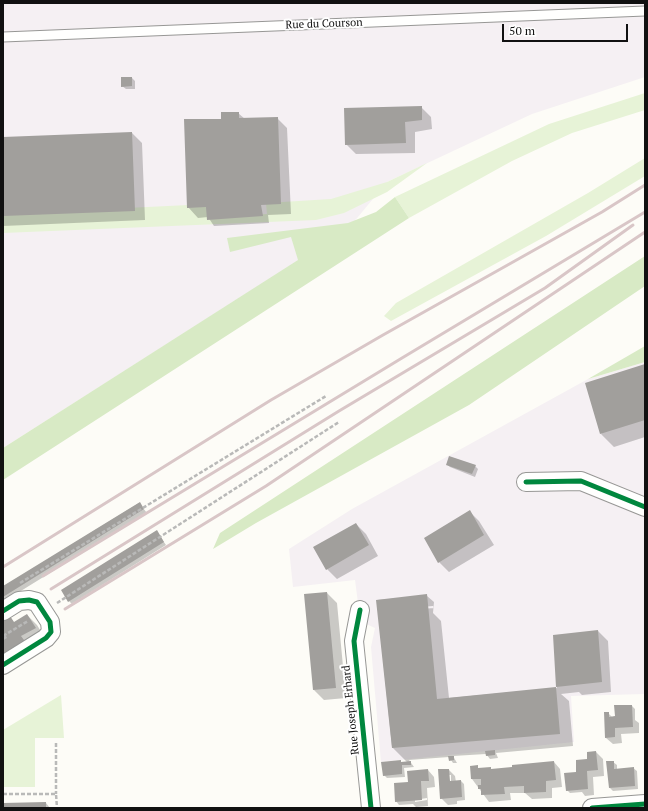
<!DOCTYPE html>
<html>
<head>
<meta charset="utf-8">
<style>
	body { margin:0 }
	#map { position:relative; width:648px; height:811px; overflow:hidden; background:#fdfcf7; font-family:"PT Serif",serif }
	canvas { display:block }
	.frame { position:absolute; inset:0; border:4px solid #111; pointer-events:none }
	.scale { position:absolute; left:502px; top:24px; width:126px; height:18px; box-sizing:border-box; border:2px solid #111; border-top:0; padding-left:5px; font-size:12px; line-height:14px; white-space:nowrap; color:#111; -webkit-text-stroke:3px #fff; paint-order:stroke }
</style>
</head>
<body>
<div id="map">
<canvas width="648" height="811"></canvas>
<div class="frame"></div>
<div class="scale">50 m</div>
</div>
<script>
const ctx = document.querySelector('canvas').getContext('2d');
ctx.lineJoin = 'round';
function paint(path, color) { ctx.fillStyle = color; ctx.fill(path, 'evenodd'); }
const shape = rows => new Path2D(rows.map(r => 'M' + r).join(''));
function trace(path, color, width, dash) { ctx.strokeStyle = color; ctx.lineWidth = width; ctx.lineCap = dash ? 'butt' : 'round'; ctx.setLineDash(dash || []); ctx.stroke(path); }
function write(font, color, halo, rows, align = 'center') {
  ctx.font = font + ' "PT Serif",serif'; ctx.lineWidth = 4; ctx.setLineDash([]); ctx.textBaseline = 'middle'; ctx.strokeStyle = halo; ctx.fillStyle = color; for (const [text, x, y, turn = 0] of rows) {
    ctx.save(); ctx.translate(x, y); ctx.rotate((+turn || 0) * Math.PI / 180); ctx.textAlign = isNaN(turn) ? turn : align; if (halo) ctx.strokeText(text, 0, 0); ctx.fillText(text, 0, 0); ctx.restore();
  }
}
paint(shape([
	[3,3,645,3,645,77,532,114,387,182,348,229,3,448],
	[645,362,645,694,571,696,574,742,381,762,371,647,375,628,351,617,358,603,355,580,293,587,289,549,352,509,588,379]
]), '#f5f0f3');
paint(shape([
	[645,93,645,110,572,133,512,161,409,218,395,197,549,124],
	[645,158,645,176,546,236,391,321,384,316,396,303,588,193],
	[427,163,387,192,344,213,316,220,3,233,3,214,209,204,209,217,267,214,266,203,331,199,387,182],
	[61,695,64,738,35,738,35,787,4,787,3,730]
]), '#e7f3d7');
paint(shape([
	[395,197,409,218,3,480,3,448,298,260,291,237,230,252,227,238,348,223,376,212],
	[645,256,645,286,469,405,256,523,213,549,220,533],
	[645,346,645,362,588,379]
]), '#d8eac5');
paint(shape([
	[132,78,135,81,135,89,126,89,122,86],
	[421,107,431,117,432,129,415,132,415,153,356,154,346,144],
	[238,113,245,119,277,118,287,128,291,214,268,215,269,223,214,226,208,217,198,218,188,207,222,120],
	[132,133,142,143,145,220,3,226,3,138],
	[645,366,645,437,614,447,601,434],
	[447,464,475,466,478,469,475,477,450,467],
	[139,503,147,513,3,602,3,587],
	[469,511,479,521,494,545,449,572,439,562],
	[356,524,366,534,378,556,337,579,327,569],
	[157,532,166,545,72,604,69,601],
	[327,593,337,603,346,698,324,700,314,690],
	[427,596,434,602,433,613,441,621,449,698,557,688,554,636,598,631,608,641,611,692,582,695,579,692,561,694,569,701,573,746,496,753,498,758,490,759,486,754,453,756,457,763,453,763,449,757,409,760,414,767,404,768,405,777,387,778,384,775,382,763,407,762,392,747,377,600],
	[433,606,434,608,383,612,383,610],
	[8,614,14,623,27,615,37,625,45,638,3,664],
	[632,706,635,709,635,720,639,723,639,733,621,734,622,743,613,744,606,738,608,713,612,717,616,717],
	[596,752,603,759,604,776,593,777,594,795,585,796,582,792,570,793,567,790,577,773],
	[554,762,560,769,562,787,552,788,552,798,532,799,525,793,510,793,511,800,489,802,472,779,471,767,493,770],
	[613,762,617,765,617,770,633,768,637,771,638,789,613,791,610,788],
	[428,770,434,777,435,787,427,788,428,806,416,807,413,804,399,805,396,801,409,783],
	[427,798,427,800,415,802,415,800],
	[449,770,455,776,456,782,461,781,464,784,465,800,457,801,457,804,448,805,441,798],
	[449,775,451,775,451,786,449,786],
	[46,803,50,808,3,808,3,805]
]), '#0003');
paint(shape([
	[121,77,132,77,132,86,121,87],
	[422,106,422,120,405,122,406,143,345,145,344,108],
	[221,112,239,112,239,118,278,117,281,204,261,205,263,216,207,220,206,207,187,208,184,119,221,119],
	[132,132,135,211,3,216,3,137],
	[645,364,645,420,600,434,585,383],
	[449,456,476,465,472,474,446,465],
	[140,502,144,509,3,597,3,586],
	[470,510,484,535,438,563,424,538],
	[356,523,369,545,326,570,313,547],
	[157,530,164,542,68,602,61,590],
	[327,592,336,688,313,690,304,594],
	[427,594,437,699,556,687,560,734,392,748,376,600],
	[8,613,14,622,27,614,36,628,21,636,27,644,3,659,3,616],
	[598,630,602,682,556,687,553,635],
	[614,705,632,705,633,727,615,728,615,737,605,738,604,712,609,712,609,717,615,716],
	[495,750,495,755,486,756,485,751],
	[596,751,598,770,587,771,588,789,566,791,564,773,576,772,576,760,587,759,587,752],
	[448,756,454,756,454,760,449,761],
	[401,760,401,762,411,761,411,765,402,765,402,774,383,776,381,762],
	[554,761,556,780,546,781,546,792,524,793,524,786,504,787,505,794,481,795,481,789,478,789,478,785,481,785,481,779,471,779,470,766,478,765,478,768,491,767,491,769,512,767,512,765],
	[606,761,614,761,614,769,634,767,635,786,609,788],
	[428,769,429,781,421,781,422,800,395,802,394,783,408,782,407,771],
	[438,769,449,769,450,781,461,780,462,797,440,799],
	[46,802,46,808,3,808,3,803]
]), '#a19f9c');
const lane = shape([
	[3,37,645,11]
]);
const street = shape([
	[526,482,581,481,645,507],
	[360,610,354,641,371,808],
	[3,611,19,601,29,600,37,602,50,622,51,632,46,638,3,665],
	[592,808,645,804]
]);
trace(lane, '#979795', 11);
trace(street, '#979795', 20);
trace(shape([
	[20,583,326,396],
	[57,603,339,422],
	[3,636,28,621],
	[3,639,8,636],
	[56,743,56,794],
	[3,794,56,794,57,808]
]), '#b9b9b8', 2.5, [4, 2]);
trace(lane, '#fffffe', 9);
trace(street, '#fffffe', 18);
trace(shape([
	[3,567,271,400,383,335,602,212,645,185],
	[43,576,402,358,645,212],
	[51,589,339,411,545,288,633,225],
	[65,609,266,486,645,232]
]), '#d9c6c7', 3);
trace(shape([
	[526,482,581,481,645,507],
	[360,610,354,641,371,808],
	[3,611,19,601,29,600,37,602,50,622,51,632,46,638,3,665],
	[592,808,645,804]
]), '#00873e', 5);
write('11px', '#111', '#fff', [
	["Rue du Courson",324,24,-2],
	["Rue Joseph Erhard",351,710,-96]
]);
</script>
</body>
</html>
